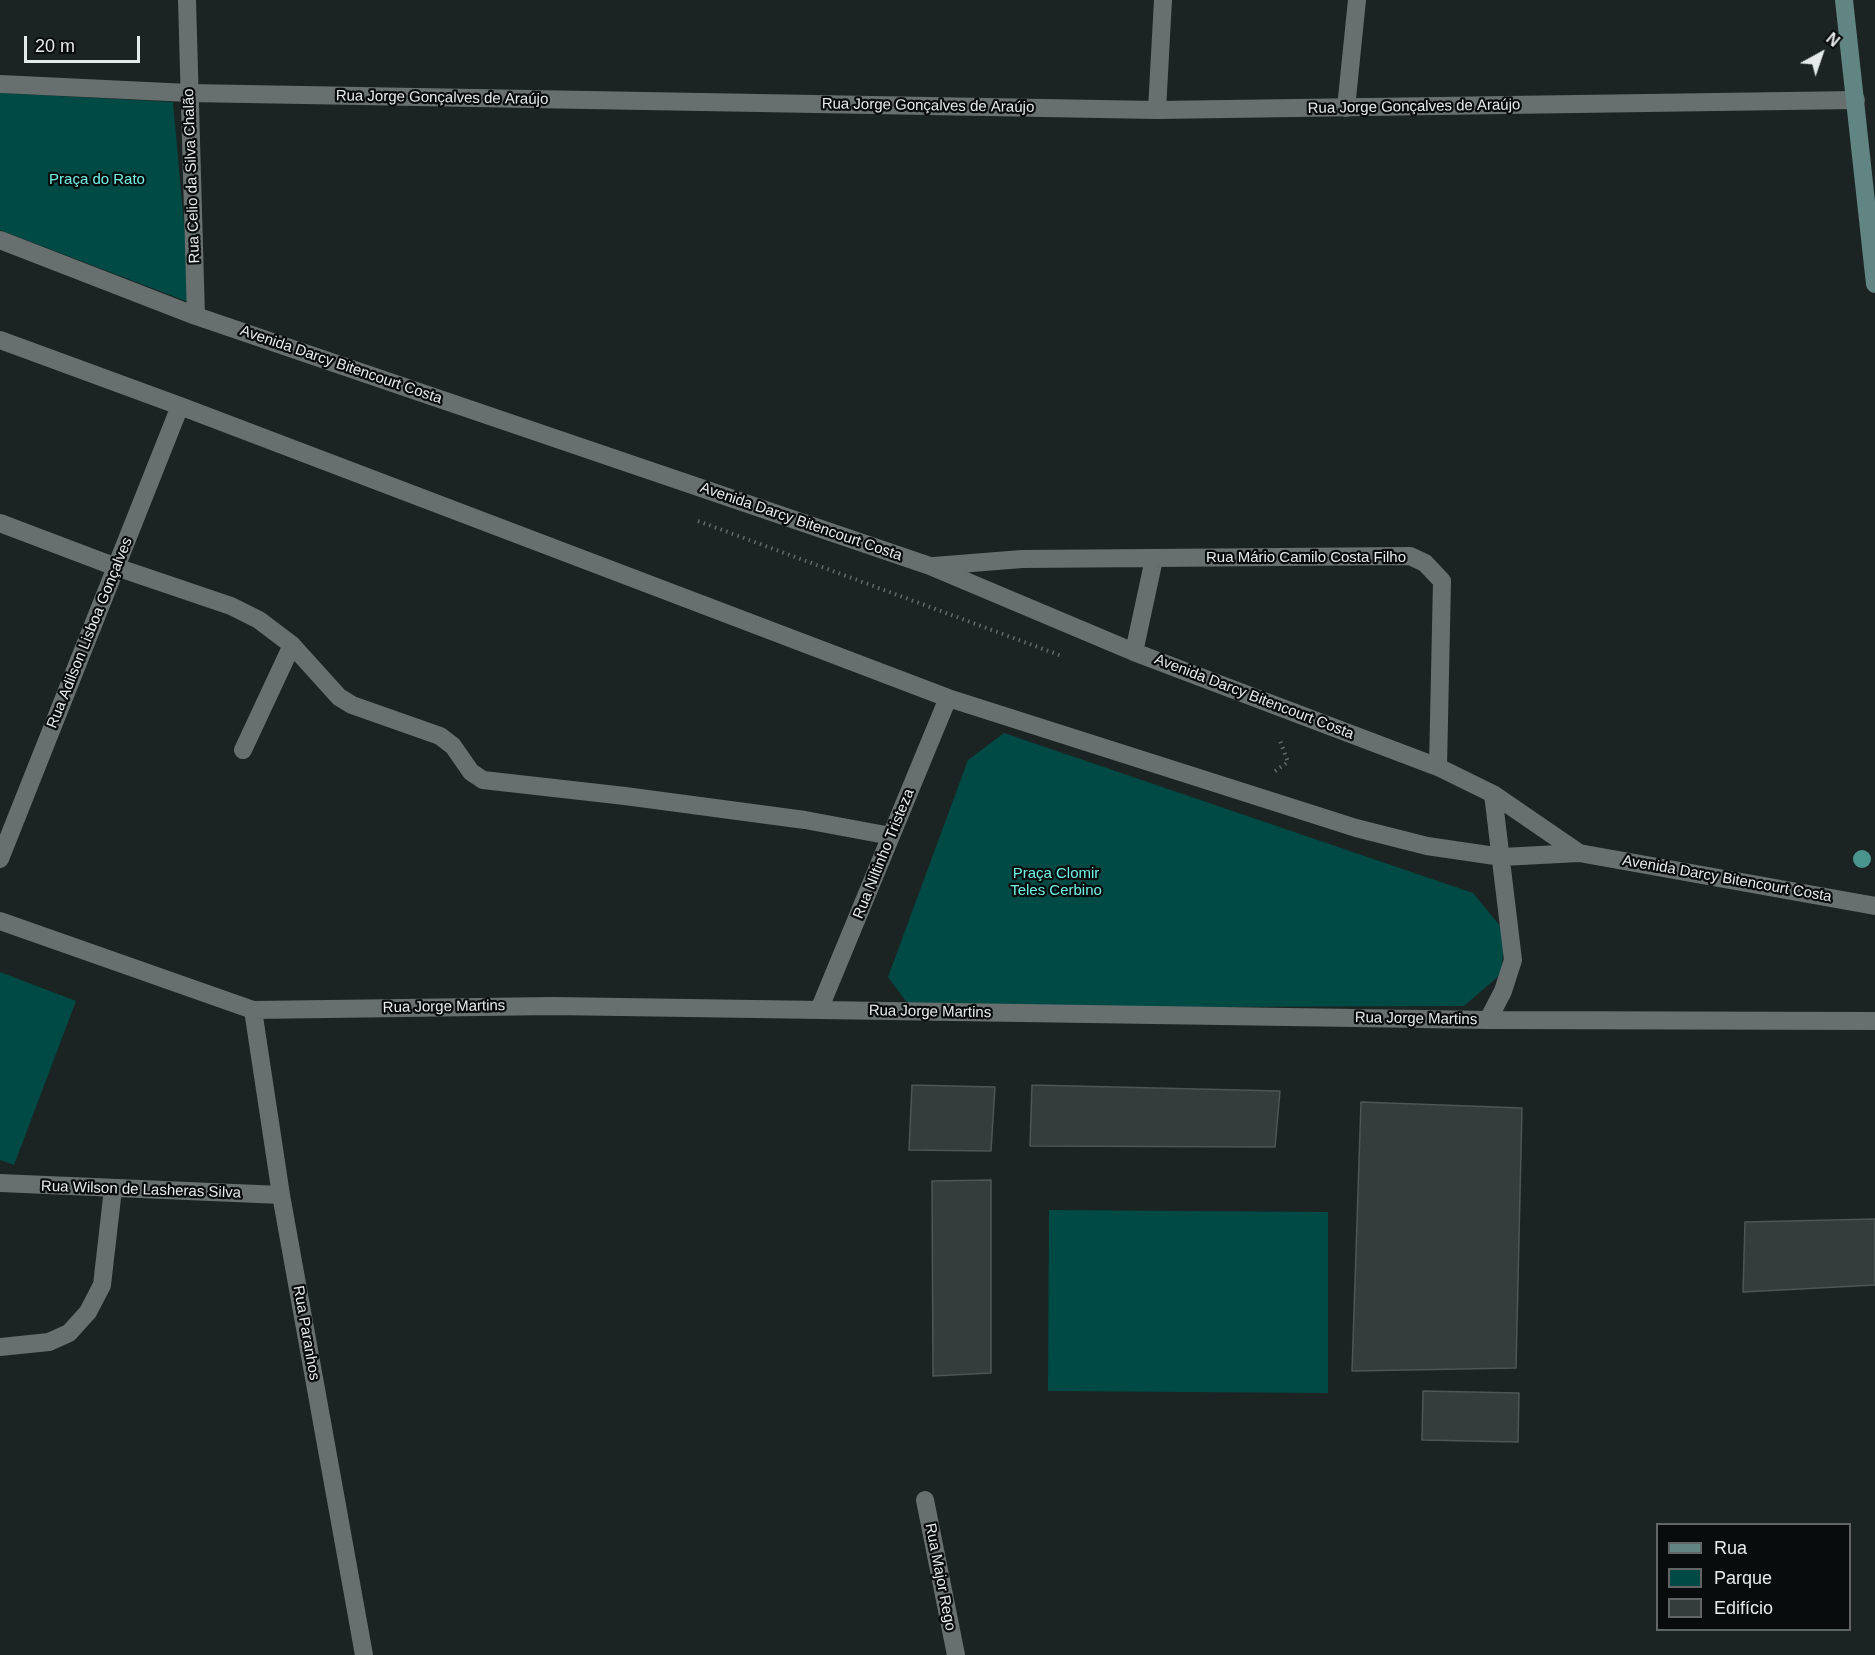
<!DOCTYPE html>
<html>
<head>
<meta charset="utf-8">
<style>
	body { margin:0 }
	#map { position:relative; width:1875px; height:1655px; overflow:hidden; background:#1c2423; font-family:Arial,sans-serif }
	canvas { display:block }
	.legend { position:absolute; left:1656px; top:1523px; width:195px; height:108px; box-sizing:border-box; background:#090c0c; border:2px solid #616565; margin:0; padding:8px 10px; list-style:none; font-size:18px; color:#e5ebea }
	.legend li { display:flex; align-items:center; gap:12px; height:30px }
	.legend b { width:30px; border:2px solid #616565 }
	.north { position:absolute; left:1791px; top:24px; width:60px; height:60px; -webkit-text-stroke:4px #090c0c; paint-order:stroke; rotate:40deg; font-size:16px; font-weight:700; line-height:24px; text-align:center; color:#e5ebea }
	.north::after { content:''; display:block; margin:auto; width:21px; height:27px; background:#e5ebea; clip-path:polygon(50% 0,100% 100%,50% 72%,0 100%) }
	.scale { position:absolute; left:24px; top:36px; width:116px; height:27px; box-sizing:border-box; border:3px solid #e5ebea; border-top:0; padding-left:8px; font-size:18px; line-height:21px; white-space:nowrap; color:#e5ebea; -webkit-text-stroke:4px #090c0c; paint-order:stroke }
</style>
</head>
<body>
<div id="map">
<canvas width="1875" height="1655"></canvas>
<ul class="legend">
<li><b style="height:8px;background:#608582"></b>Rua</li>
<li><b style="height:16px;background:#004a45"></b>Parque</li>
<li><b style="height:16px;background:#353d3c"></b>Edifício</li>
</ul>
<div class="north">N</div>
<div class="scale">20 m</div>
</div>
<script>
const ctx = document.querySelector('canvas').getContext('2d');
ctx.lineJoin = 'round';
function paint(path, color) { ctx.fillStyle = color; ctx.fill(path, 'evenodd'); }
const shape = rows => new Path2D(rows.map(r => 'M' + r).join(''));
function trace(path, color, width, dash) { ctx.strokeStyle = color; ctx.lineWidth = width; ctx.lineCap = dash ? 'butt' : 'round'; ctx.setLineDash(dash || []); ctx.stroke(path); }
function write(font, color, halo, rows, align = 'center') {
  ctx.font = font + ' Arial,sans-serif'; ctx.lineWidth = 4.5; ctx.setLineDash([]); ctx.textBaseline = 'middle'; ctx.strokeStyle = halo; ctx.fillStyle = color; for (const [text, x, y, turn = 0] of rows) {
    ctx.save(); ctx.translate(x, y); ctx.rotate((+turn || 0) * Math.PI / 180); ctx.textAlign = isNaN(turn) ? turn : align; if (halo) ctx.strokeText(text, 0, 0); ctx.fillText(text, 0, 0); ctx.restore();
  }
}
paint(shape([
	[0,93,173,102,191,303,0,230],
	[1004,733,1473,893,1505,932,1501,974,1464,1006,911,1008,888,977,968,760],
	[0,972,76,1001,14,1165,0,1160],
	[1049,1210,1328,1212,1328,1393,1048,1391]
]), '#004a45');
const building = shape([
	[912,1085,995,1087,991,1151,909,1150,912,1085],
	[1032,1085,1280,1091,1275,1147,1030,1146,1032,1085],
	[1361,1102,1522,1108,1516,1368,1352,1371,1361,1102],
	[991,1180,991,1373,933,1376,932,1181,991,1180],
	[1875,1219,1875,1285,1743,1292,1745,1222,1875,1219],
	[1423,1391,1519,1393,1518,1442,1422,1440,1423,1391]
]);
paint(building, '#353d3c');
trace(building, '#4d5655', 1.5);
trace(shape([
	[698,521,1062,656],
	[1275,771,1288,762,1279,738]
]), '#626a69', 4, [1.5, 4.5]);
trace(shape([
	[1346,108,1357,0]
]), '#67706f', 18);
trace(shape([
	[187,0,196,316],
	[0,84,189,93,1157,110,1856,100],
	[1157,110,1163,0],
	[0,240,196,316,930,566,1134,652,1438,767,1493,794,1579,853],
	[0,340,180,406,948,698,1356,828,1427,846,1502,857,1579,853,1875,906],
	[0,523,116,567,231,606,259,620,292,645,339,697,352,705,440,736,453,746,471,772,483,780,625,796,805,820,891,836],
	[934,566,1022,559,1410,556,1425,563,1442,581,1438,767],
	[1134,652,1154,559],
	[243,750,292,645],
	[0,859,180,406],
	[0,921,253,1010,554,1006,1488,1020,1875,1021],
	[253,1010,281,1195,364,1655],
	[819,1010,948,698],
	[1488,1020,1503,991,1513,960,1493,794],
	[0,1183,281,1195],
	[0,1347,49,1342,69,1333,88,1312,102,1285,113,1189],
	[925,1500,956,1655]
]), '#67706f', 18);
trace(shape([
	[1844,0,1875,284]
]), '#608582', 18);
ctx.fillStyle = '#4a958e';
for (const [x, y] of [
	[1862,859]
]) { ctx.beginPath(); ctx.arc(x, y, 9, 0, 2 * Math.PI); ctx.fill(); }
write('15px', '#e5ebea', '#090c0c', [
	["Rua Jorge Gonçalves de Araújo",442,98,1],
	["Rua Jorge Gonçalves de Araújo",928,106,1],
	["Rua Jorge Gonçalves de Araújo",1414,107,-1],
	["Rua Celio da Silva Chalão",192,176,-92],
	["Avenida Darcy Bitencourt Costa",341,365,19],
	["Avenida Darcy Bitencourt Costa",801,522,19],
	["Rua Mário Camilo Costa Filho",1306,558],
	["Rua Adilson Lisboa Gonçalves",90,633,-68],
	["Avenida Darcy Bitencourt Costa",1254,697,21],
	["Rua Niltinho Tristeza",884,854,-68],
	["Avenida Darcy Bitencourt Costa",1727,879,10],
	["Rua Jorge Martins",444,1007,-1],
	["Rua Jorge Martins",930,1012,1],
	["Rua Jorge Martins",1416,1019,1],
	["Rua Wilson de Lasheras Silva",141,1190,2],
	["Rua Paranhos",306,1333,80],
	["Rua Major Rego",940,1577,79]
]);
write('15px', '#6ff2e6', '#090c0c', [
	["Praça do Rato",97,180],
	["Praça Clomir",1056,874],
	["Teles Cerbino",1056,891]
]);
</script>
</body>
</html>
